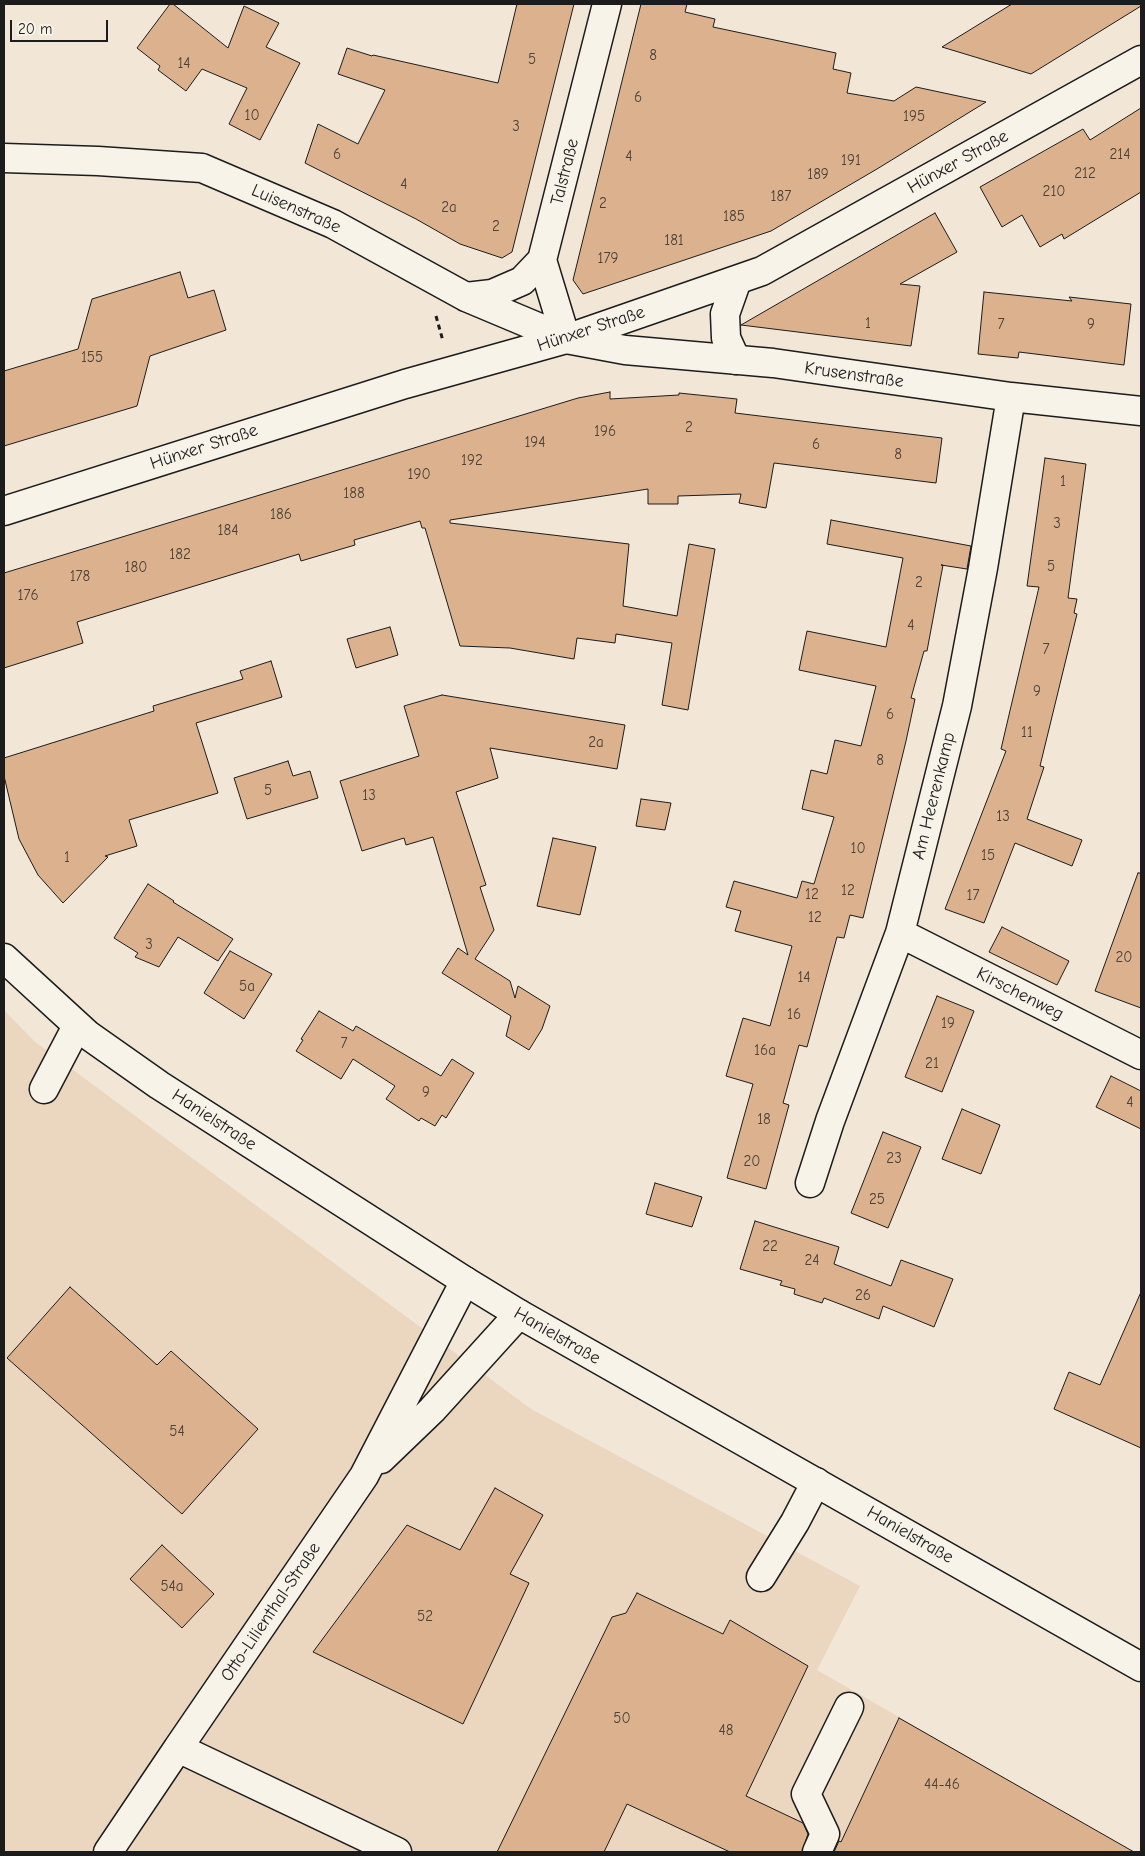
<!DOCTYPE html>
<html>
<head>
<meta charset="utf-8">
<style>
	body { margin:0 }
	#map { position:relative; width:1145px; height:1856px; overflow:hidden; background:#f2e6d6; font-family:"Comic Neue",sans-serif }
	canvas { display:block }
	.frame { position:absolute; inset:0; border:5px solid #1c1c1c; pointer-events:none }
	.scale { position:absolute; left:10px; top:20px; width:98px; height:22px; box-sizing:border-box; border:2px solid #1c1c1c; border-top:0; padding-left:6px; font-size:15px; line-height:18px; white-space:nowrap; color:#1c1c1c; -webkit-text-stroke:4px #f7f3e8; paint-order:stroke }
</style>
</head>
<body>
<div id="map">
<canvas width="1145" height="1856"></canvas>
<div class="frame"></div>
<div class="scale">20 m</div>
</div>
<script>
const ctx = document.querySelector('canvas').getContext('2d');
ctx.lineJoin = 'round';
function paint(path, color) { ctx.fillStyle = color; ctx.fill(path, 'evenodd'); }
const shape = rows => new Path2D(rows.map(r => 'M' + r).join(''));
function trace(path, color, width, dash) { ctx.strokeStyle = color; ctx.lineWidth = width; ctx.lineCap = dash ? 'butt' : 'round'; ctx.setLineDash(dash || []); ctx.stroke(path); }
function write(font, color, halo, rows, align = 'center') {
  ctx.font = font + ' "Comic Neue",sans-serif'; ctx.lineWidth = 4; ctx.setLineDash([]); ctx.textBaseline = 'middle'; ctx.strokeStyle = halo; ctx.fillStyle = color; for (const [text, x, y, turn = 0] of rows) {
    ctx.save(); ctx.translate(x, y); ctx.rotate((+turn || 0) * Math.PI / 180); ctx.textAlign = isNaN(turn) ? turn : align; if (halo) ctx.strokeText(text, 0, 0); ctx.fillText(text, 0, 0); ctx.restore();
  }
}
paint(shape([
	[4,1010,34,1041,531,1409,860,1586,817,1670,1135,1852,4,1852]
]), '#ebd6c0');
const building = shape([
	[170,4,173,4,228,48,244,6,279,23,266,47,300,63,260,140,229,124,247,88,202,69,186,91,158,70,160,66,137,48,170,4],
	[517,4,574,4,512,252,502,258,460,244,416,219,305,163,318,124,358,144,385,90,338,74,347,48,372,56,373,55,498,83,517,4],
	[641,4,687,4,685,12,715,19,713,27,836,53,833,69,851,73,847,93,894,101,916,87,986,102,877,169,771,231,583,294,573,280,641,4],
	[1012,4,1141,4,1141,6,1031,74,942,47,1012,4],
	[1141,108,1141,192,1064,239,1062,234,1040,247,1022,215,1002,227,980,187,1083,129,1090,140,1141,108],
	[935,213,957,252,900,284,920,286,911,346,741,325,935,213],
	[180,272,188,298,214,290,226,330,150,356,137,406,4,446,4,371,78,349,92,299,180,272],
	[984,292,1072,301,1069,297,1131,304,1124,365,1019,352,1018,358,978,354,984,292],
	[610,392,610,399,679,395,679,393,737,399,735,413,942,438,936,483,774,463,766,508,739,503,741,494,678,496,678,504,648,504,648,489,450,520,450,523,629,544,623,606,677,616,689,544,715,549,688,710,662,705,672,643,616,634,615,643,577,638,574,659,510,648,460,646,425,528,422,528,420,521,354,540,355,545,301,561,299,554,77,622,83,643,4,668,4,573,578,398,610,392],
	[1045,458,1086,464,1068,598,1077,599,1074,613,1077,614,1040,766,1044,767,1027,819,1082,840,1072,866,1015,843,984,923,945,909,1006,751,1001,749,1039,587,1027,586,1045,458],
	[831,520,971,546,967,569,941,565,943,565,927,651,924,651,911,698,915,699,906,741,863,918,850,915,844,938,837,937,807,1047,799,1045,783,1103,789,1105,766,1189,727,1178,753,1084,726,1076,743,1018,770,1026,792,946,735,931,741,911,726,907,734,881,797,898,802,881,814,884,834,817,802,809,811,770,827,774,835,740,861,746,876,686,799,670,807,631,886,647,903,558,827,544,831,520],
	[390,627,398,655,356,668,347,639,390,627],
	[271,661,282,697,196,723,218,793,129,820,137,846,105,856,108,857,63,903,38,875,19,839,4,776,4,758,154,711,153,706,243,679,240,671,271,661],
	[442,695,625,725,617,769,490,748,498,778,456,792,486,885,480,887,494,930,475,959,510,981,515,998,518,986,550,1006,542,1029,529,1050,506,1036,511,1016,442,973,458,948,468,955,433,837,406,845,404,838,362,851,340,781,419,756,404,706,442,695],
	[288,761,293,776,310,771,318,798,247,819,234,778,288,761],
	[641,799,671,803,665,830,636,826,641,799],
	[553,838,596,847,580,915,537,906,553,838],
	[1138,873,1141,873,1141,1008,1095,991,1138,873],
	[148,884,174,901,173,902,233,939,218,961,178,937,159,967,135,957,138,953,114,938,148,884],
	[1002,927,1069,961,1057,985,989,952,1002,927],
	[230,951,272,974,244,1019,204,993,230,951],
	[937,996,974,1011,942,1092,905,1077,937,996],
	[319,1011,353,1031,356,1026,441,1076,452,1059,474,1073,446,1118,442,1115,435,1126,421,1118,419,1121,386,1099,395,1086,353,1059,341,1079,296,1051,303,1040,301,1039,319,1011],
	[1111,1076,1141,1091,1141,1129,1096,1107,1111,1076],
	[962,1109,1000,1125,981,1174,942,1159,962,1109],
	[883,1132,921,1147,888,1228,851,1213,883,1132],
	[655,1183,702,1197,692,1227,646,1214,655,1183],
	[755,1221,839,1247,834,1264,891,1286,901,1260,953,1279,934,1327,883,1306,879,1319,824,1298,822,1303,794,1294,795,1289,780,1285,782,1281,740,1269,755,1221],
	[70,1287,157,1365,171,1351,258,1429,182,1514,7,1358,70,1287],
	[1141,1292,1141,1448,1054,1409,1069,1372,1100,1385,1141,1292],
	[495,1488,543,1515,510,1574,529,1583,463,1724,313,1652,407,1525,460,1550,495,1488],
	[162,1545,214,1594,182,1628,130,1579,162,1545],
	[637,1593,723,1634,730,1620,808,1666,746,1796,803,1823,808,1834,802,1852,730,1852,627,1804,604,1852,497,1852,612,1617,626,1613,637,1593],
	[899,1718,1134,1852,834,1852,839,1841,841,1842,899,1718]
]);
paint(building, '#dcb18d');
trace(building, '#1c1c1c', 1);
const minor = shape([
	[4,158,98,161,202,168,333,224,466,297,566,339,625,350,773,363,1011,397,1141,411],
	[466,297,492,294,522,281,542,260],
	[566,339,542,260,607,4],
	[900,933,1141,1055],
	[44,1089,77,1026],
	[810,1183,830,1121,900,933,957,706,983,568,1011,397],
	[381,1459,432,1410,519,1314],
	[761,1577,795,1522,816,1482],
	[108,1852,178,1748],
	[397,1852,178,1748,364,1476,465,1281],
	[817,1852,825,1834,806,1794,849,1707]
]);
const major = shape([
	[736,360,726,338,725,314,737,280],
	[4,511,405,384,566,339,762,271,1141,60],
	[4,958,88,1035,159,1085,465,1281,519,1314,1141,1667]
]);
trace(minor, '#1c1c1c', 31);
trace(major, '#1c1c1c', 31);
trace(shape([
	[436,316,443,341]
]), '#1c1c1c', 3, [5, 4]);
trace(minor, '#f7f3e8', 28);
trace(major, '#f7f3e8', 28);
write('15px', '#4c4138', null, [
	["8",653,56],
	["5",532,60],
	["14",184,64],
	["6",638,98],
	["10",252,116],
	["195",914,117],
	["3",516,127],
	["6",337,155],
	["214",1120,155],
	["4",629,157],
	["191",851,161],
	["212",1085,174],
	["189",818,175],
	["4",404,185],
	["210",1054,192],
	["187",781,197],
	["2",603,204],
	["2a",449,208],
	["185",734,217],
	["2",496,227],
	["181",674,241],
	["179",608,259],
	["1",868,324],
	["7",1001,325],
	["9",1091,325],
	["155",92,358],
	["2",689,428],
	["196",605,432],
	["194",535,443],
	["6",816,445],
	["8",898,455],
	["192",472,461],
	["190",419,475],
	["1",1063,482],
	["188",354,494],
	["186",281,515],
	["3",1057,524],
	["184",228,531],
	["182",180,555],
	["5",1051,567],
	["180",136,568],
	["178",80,577],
	["2",919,583],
	["176",28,596],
	["4",911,626],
	["7",1046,650],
	["9",1037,692],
	["6",890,715],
	["11",1027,733],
	["2a",596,743],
	["8",880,761],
	["5",268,791],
	["13",369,796],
	["13",1003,817],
	["10",858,849],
	["15",988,856],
	["1",67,858],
	["12",848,891],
	["12",812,895],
	["17",973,896],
	["12",815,918],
	["3",149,945],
	["20",1124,958],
	["14",804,978],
	["5a",247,987],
	["16",794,1015],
	["19",948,1024],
	["7",344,1044],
	["16a",765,1051],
	["21",932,1064],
	["9",426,1093],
	["4",1130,1103],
	["18",764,1120],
	["23",894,1159],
	["20",752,1162],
	["25",877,1200],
	["22",770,1247],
	["24",812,1261],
	["26",863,1296],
	["54",177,1432],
	["54a",172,1587],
	["52",425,1617],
	["50",622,1719],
	["48",726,1731],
	["44-46",942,1785]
]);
write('18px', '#1c1c1c', '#f7f3e8', [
	["Hünxer Straße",958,162,-29],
	["Talstraße",565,172,-76],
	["Luisenstraße",296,209,24],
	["Hünxer Straße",591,329,-18],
	["Krusenstraße",854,375,8],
	["Hünxer Straße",204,447,-18],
	["Am Heerenkamp",934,796,-76],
	["Kirschenweg",1020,994,27],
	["Hanielstraße",214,1120,33],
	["Hanielstraße",557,1336,30],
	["Hanielstraße",910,1535,30],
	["Otto-Lilienthal-Straße",271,1612,-56]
]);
</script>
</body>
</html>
